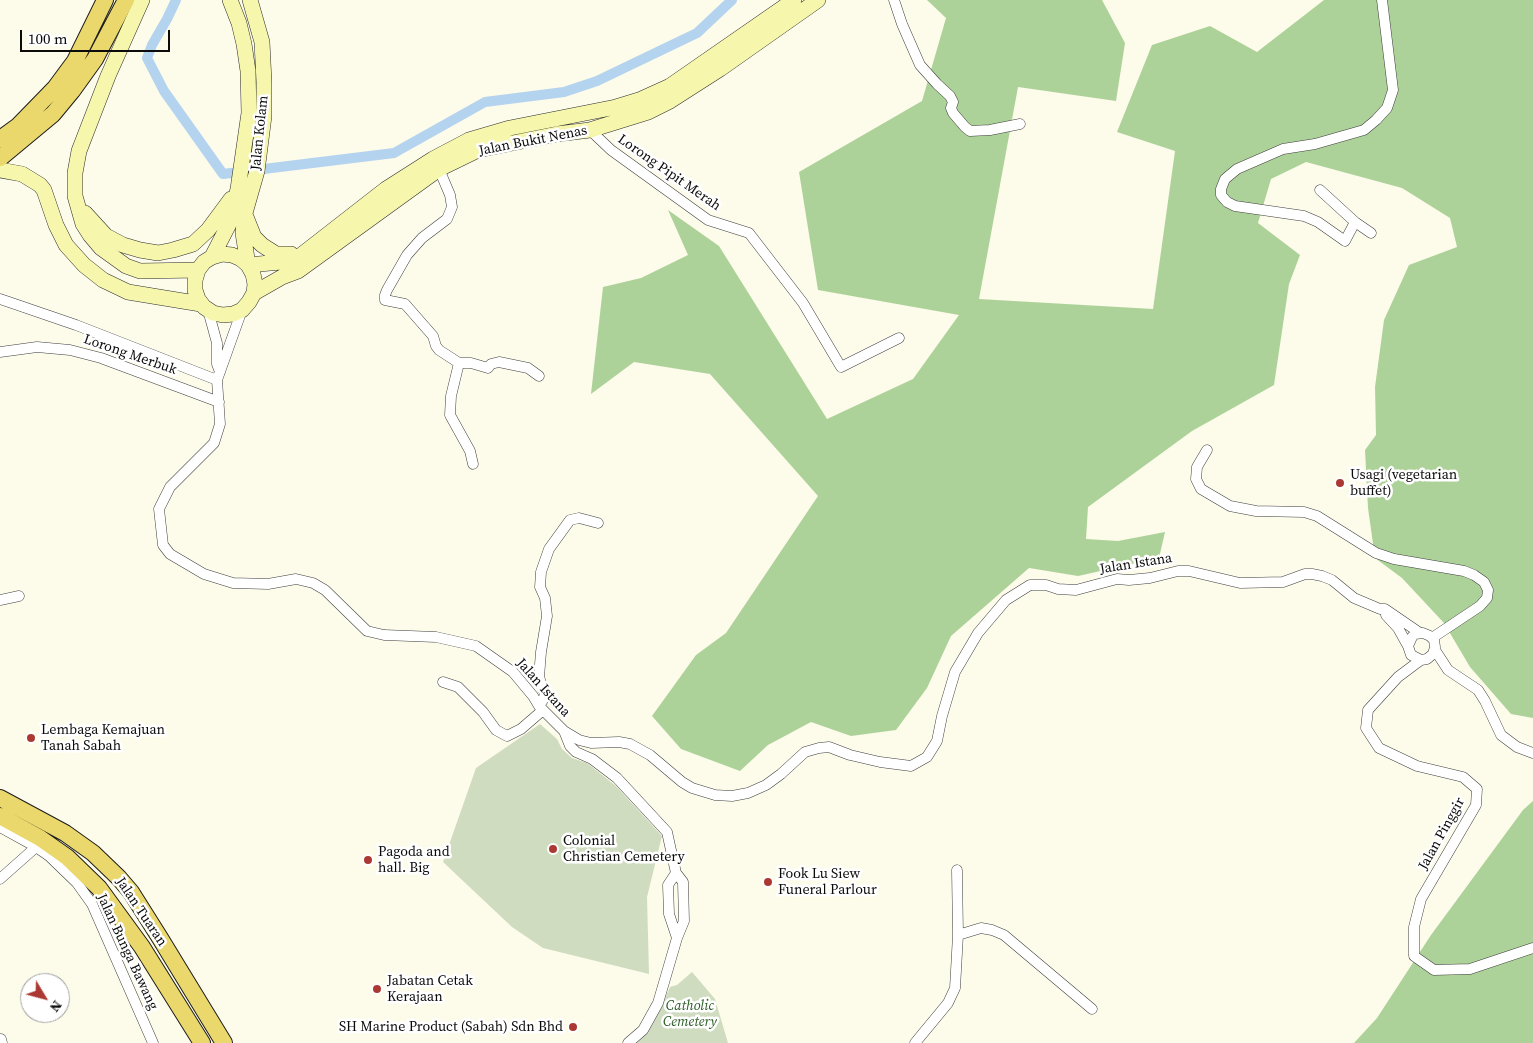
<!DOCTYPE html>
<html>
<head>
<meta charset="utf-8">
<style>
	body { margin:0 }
	#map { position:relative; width:1533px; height:1043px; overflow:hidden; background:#fdfbea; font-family:"Source Serif 4",serif }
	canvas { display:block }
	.north { position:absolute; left:20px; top:973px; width:50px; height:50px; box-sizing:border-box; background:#fff; border:1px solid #9d9d9d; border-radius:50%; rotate:127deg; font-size:14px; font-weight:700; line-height:20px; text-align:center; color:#0b0b0b }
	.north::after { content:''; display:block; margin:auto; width:18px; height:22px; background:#ab3832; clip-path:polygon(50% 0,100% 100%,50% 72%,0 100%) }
	.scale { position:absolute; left:20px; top:30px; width:150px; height:22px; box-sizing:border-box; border:2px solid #0b0b0b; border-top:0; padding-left:6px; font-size:15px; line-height:18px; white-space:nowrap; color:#0b0b0b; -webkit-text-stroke:4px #fff; paint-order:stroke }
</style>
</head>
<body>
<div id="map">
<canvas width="1533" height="1043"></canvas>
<div class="north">N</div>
<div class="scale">100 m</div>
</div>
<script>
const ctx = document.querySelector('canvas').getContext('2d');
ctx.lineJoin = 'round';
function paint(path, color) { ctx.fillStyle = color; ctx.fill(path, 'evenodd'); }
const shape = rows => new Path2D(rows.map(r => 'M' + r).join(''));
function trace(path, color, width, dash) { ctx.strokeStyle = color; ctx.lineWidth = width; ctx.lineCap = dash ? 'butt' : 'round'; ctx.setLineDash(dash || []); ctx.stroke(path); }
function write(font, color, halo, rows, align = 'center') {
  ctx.font = font + ' "Source Serif 4",serif'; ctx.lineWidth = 5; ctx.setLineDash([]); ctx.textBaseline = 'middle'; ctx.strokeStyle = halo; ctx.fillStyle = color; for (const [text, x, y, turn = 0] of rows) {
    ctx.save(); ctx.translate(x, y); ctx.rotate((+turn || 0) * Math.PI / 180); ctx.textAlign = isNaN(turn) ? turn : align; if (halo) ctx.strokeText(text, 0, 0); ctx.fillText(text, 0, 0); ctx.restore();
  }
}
paint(shape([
	[927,0,1102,0,1125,43,1116,101,1018,87,979,299,1153,309,1175,151,1117,132,1152,45,1210,26,1257,52,1324,0,1533,0,1533,718,1511,714,1470,667,1444,623,1402,578,1375,558,1368,508,1365,450,1376,435,1375,387,1384,320,1409,265,1457,247,1450,218,1402,188,1306,162,1271,179,1258,223,1300,255,1289,284,1274,385,1192,431,1088,507,1086,539,1118,541,1165,532,1159,558,1078,576,1029,568,951,636,927,688,896,730,851,736,811,722,768,745,740,771,681,749,652,716,696,655,726,633,818,496,710,374,634,362,591,394,603,287,641,278,688,255,668,210,719,246,827,419,913,379,959,315,818,290,799,172,922,101,946,18],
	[1533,801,1533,1043,1354,1043,1377,1018,1431,935,1523,810]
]), '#add299');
paint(shape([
	[540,724,557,739,562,749,572,758,587,763,616,786,662,836,647,897,649,974,543,948,512,927,443,862,476,768],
	[692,972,715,999,728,1043,635,1043,662,1005,670,987,677,985]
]), '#cfdcbf');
trace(shape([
	[176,0,167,19,152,45,147,58,164,91,223,174,394,153,485,102,564,92,597,81,697,33,732,0]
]), '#b4d3ef', 10);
const minor = shape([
	[894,0,902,24,920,65,937,84,950,96,953,102,951,108,953,113,965,127,970,131,990,130,1020,124],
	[590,130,611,150,708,220,749,233,803,303,841,367,899,338],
	[439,169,450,195,452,207,447,219,422,238,407,255,387,290,385,295,385,300,405,304,433,336,436,346,439,350,459,363,471,363,488,368,491,364,499,362,528,368,539,376],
	[1320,190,1355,222,1345,241,1318,222,1304,216,1235,206,1227,202,1221,195,1221,189,1225,179,1237,169,1283,149,1315,144,1364,130,1376,120,1387,108,1393,90,1382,0],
	[1355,222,1371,233],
	[0,299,76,325,217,380],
	[208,310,217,343,217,364,220,372],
	[242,310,217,380,220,424,214,443,170,487,159,509,163,545,170,554,204,574,233,583,268,584,296,579,313,583,325,590,367,631,384,635,436,637,476,646,513,672,533,696,539,706,564,731,579,740,591,743,619,742,630,744,650,755,682,782,692,788,715,795,732,796,748,793,766,785,781,774,805,752,819,748,829,747,850,755,880,762,911,766,927,757,937,741,942,716,955,672,978,633,1006,600,1030,585,1046,585,1058,589,1076,590,1117,579,1129,580,1150,578,1178,571,1189,571,1240,583,1283,582,1305,574,1312,574,1322,576,1332,580,1354,598,1380,609,1385,609,1420,633],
	[0,352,37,347,70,350,101,358,219,402],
	[459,363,451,396,450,415,470,451,473,464],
	[1207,450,1197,467,1196,479,1201,489,1230,506,1256,511,1304,512,1317,516,1376,553,1394,559,1464,571,1474,575,1484,582,1488,590,1487,598,1480,606,1432,638],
	[0,600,19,596],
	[1386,615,1398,628,1408,646],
	[1435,650,1448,670,1478,690,1485,701,1501,735,1517,747,1533,753],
	[1421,660,1411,655,1408,646,1412,637,1415,634,1423,633,1430,636,1434,640,1435,647,1433,654,1427,659,1421,660,1414,665,1398,677,1368,710,1366,728,1379,748,1417,766,1463,777,1477,789,1476,805,1421,899,1414,927,1414,956,1434,970,1470,969,1533,948],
	[443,682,458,687,483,712,496,730,507,736,521,729,543,710],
	[539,706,543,700,545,694,539,677,541,652,547,616,545,598,540,587,541,572,549,549,570,520,579,518,598,523],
	[564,731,570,746,576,752,592,759,617,778,667,832,676,873,683,882,684,921,677,938,658,1003,643,1030,628,1043],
	[0,827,36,847,49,856,77,883,92,904,153,1043],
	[676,873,668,885,669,914,677,938],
	[0,879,36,847],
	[958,935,981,928,992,930,1004,935,1092,1009],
	[1,1039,2,1043],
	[915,1043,948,1003,955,988,958,935,957,870]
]);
const secondary = shape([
	[142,0,108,76,79,151,75,173,75,196,83,224,90,235,101,248,126,266,140,271,198,270],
	[0,170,22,174,40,185,44,190,56,225,66,245,84,265,103,280,128,292,201,304],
	[85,213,106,236,123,245,140,250,158,253,173,250,193,244,208,230,231,199],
	[246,217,254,237,262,245,276,254,291,254],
	[212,257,229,224,238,189,249,113,248,71,244,44,239,23,230,0],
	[248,265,281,262,300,256,386,189,433,159,469,140,510,128,616,107,639,100,670,86,794,0],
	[248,265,241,259,232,255,222,254,212,257,204,262,198,270,195,280,195,290,198,299,204,307,213,313,223,315,233,314,242,310,249,302,254,293,255,284,253,274,248,265,243,233,245,213,257,171,264,116,264,82,262,42,250,0],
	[254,293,282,277,298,271,439,169,478,150,557,134,590,130,648,112,670,101,720,69,818,0]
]);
const primary = shape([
	[0,139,18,126,55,88,75,61,105,0],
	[0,158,53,114,72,91,95,59,126,0],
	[0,798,65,833,93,853,119,878,131,892,160,938,224,1043],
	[0,816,40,838,67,857,99,888,142,947,202,1043]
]);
trace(minor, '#3e3e3e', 11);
trace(secondary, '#2d2d2d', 16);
trace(primary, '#1c1c1c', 18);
trace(minor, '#fff', 10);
trace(secondary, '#f6f6ac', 15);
trace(primary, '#ead86d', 16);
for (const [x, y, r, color] of [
	[1340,483,5,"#ab3832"],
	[31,738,5,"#ab3832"],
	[553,849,5,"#ab3832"],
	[368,860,5,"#ab3832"],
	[768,882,5,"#ab3832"],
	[377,989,5,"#ab3832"],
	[573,1027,5,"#ab3832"]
]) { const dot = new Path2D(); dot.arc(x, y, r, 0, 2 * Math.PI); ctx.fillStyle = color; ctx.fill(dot); trace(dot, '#fff', 2); }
write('14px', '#0b0b0b', '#fff', [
	["Jalan Kolam",260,133,-84],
	["Jalan Bukit Nenas",533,141,-11],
	["Lorong Pipit Merah",669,173,35],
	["Lorong Merbuk",130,355,19],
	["Jalan Istana",1136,564,-9],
	["Jalan Istana",543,688,48],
	["Jalan Pinggir",1442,834,-61],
	["Jalan Tuaran",141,912,56],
	["Jalan Bunga Bawang",127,952,65]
]);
write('14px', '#0b0b0b', '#fff', [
	["Usagi (vegetarian",1350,475],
	["buffet)",1350,491],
	["Lembaga Kemajuan",41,730],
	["Tanah Sabah",41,746],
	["Colonial",563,841],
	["Christian Cemetery",563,857],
	["Pagoda and",378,852],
	["hall. Big",378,868],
	["Fook Lu Siew",778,874],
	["Funeral Parlour",778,890],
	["Jabatan Cetak",387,981],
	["Kerajaan",387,997],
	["SH Marine Product (Sabah) Sdn Bhd",563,1027,"right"]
], 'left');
write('italic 14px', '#295b23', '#fff', [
	["Catholic",690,1006],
	["Cemetery",690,1022]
]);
</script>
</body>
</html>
